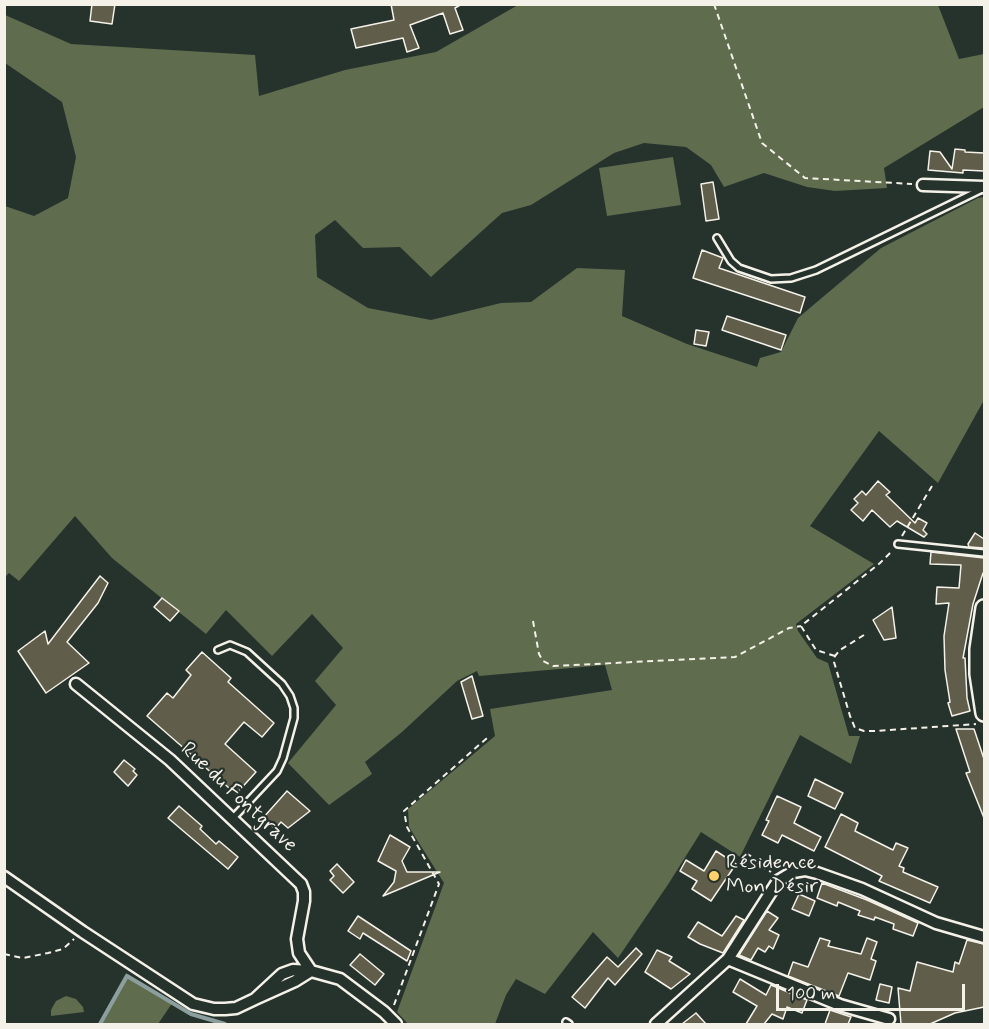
<!DOCTYPE html>
<html>
<head>
<meta charset="utf-8">
<style>
	body { margin:0 }
	#map { position:relative; width:989px; height:1029px; overflow:hidden; background:#26332d; font-family:Mynerve,sans-serif }
	canvas { display:block }
	.frame { position:absolute; inset:0; border:6px solid #f4f1e8; pointer-events:none }
	.scale { position:absolute; left:776px; top:984px; width:189px; height:27px; box-sizing:border-box; border:3px solid #f4f1e8; border-top:0; padding-left:8px; font-size:18px; line-height:21px; white-space:nowrap; color:#f4f1e8; -webkit-text-stroke:4px #26332d; paint-order:stroke }
</style>
</head>
<body>
<div id="map">
<canvas width="989" height="1029"></canvas>
<div class="frame"></div>
<div class="scale">100 m</div>
</div>
<script>
const ctx = document.querySelector('canvas').getContext('2d');
ctx.lineJoin = 'round';
function paint(path, color) { ctx.fillStyle = color; ctx.fill(path, 'evenodd'); }
const shape = rows => new Path2D(rows.map(r => 'M' + r).join(''));
function trace(path, color, width, dash) { ctx.strokeStyle = color; ctx.lineWidth = width; ctx.lineCap = dash ? 'butt' : 'round'; ctx.setLineDash(dash || []); ctx.stroke(path); }
function write(font, color, halo, rows, align = 'center') {
  ctx.font = font + ' Mynerve,sans-serif'; ctx.lineWidth = 4.5; ctx.setLineDash([]); ctx.textBaseline = 'middle'; ctx.strokeStyle = halo; ctx.fillStyle = color; for (const [text, x, y, turn = 0] of rows) {
    ctx.save(); ctx.translate(x, y); ctx.rotate((+turn || 0) * Math.PI / 180); ctx.textAlign = isNaN(turn) ? turn : align; if (halo) ctx.strokeText(text, 0, 0); ctx.fillText(text, 0, 0); ctx.restore();
  }
}
paint(shape([
	[518,5,938,5,959,59,984,54,984,107,884,168,887,188,835,191,807,187,764,173,724,187,711,165,686,147,644,143,614,153,531,205,502,213,431,277,400,247,363,248,335,220,315,235,317,277,368,308,431,320,501,303,531,302,577,268,625,270,622,316,687,344,757,367,760,358,781,352,798,318,881,248,978,198,984,197,984,400,938,483,879,431,810,526,874,564,796,624,798,631,817,658,828,663,849,736,860,736,851,764,800,735,740,857,701,832,669,883,618,958,593,932,545,994,516,979,506,995,495,1024,408,1024,397,1012,444,883,409,827,408,809,495,736,490,709,612,690,605,665,479,676,477,671,457,681,402,732,365,762,372,774,329,805,288,763,336,705,315,681,343,648,312,614,272,656,226,610,206,634,112,558,75,516,19,581,9,573,5,577,5,206,34,216,68,198,76,157,62,102,5,63,5,15,71,44,255,55,259,96,345,70,436,52],
	[673,157,681,205,607,216,599,168],
	[126,973,173,1002,158,1024,98,1024],
	[66,996,76,999,83,1007,84,1012,51,1016,51,1010,56,1001]
]), '#5f6c4e');
trace(shape([
	[100,1024,127,976,191,1014,225,1024]
]), '#8c9f9e', 4);
const building = shape([
	[92,4,115,4,112,24,90,21,92,4],
	[391,4,462,4,455,8,463,30,450,34,443,13,410,25,419,48,407,52,403,38,356,48,351,29,394,20,391,4],
	[955,149,965,150,965,152,984,153,984,171,963,170,963,173,928,170,930,151,940,152,952,169,955,149],
	[713,182,719,219,706,221,701,184,713,182],
	[702,250,723,258,719,268,805,297,800,313,693,278,702,250],
	[727,316,786,335,781,350,722,330,727,316],
	[696,330,709,332,706,346,694,344,696,330],
	[878,481,890,492,886,495,915,523,918,518,927,523,923,530,927,534,924,537,897,521,890,527,872,510,863,521,851,510,858,503,854,499,862,491,866,495,878,481],
	[975,533,984,539,984,548,969,547,968,544,975,533],
	[931,552,984,558,984,577,983,573,973,604,963,658,965,658,967,698,970,711,952,716,948,703,950,702,945,670,944,636,949,603,936,604,937,587,959,588,961,565,930,564,931,552],
	[100,576,108,583,98,603,67,642,89,663,46,693,18,651,45,631,48,644,100,576],
	[162,598,179,611,170,621,154,607,162,598],
	[892,607,896,638,884,640,873,620,892,607],
	[202,652,231,678,228,682,274,723,262,737,244,722,225,744,256,772,236,794,199,762,195,762,194,757,147,716,167,693,173,698,191,675,186,670,202,652],
	[472,676,483,716,472,719,461,682,472,676],
	[956,729,974,729,984,759,984,818,966,773,970,772,956,729],
	[124,760,135,769,133,771,137,775,128,786,114,772,124,760],
	[815,779,843,793,835,809,808,796,815,779],
	[287,791,310,811,288,828,281,822,275,829,263,818,287,791],
	[777,796,801,807,794,823,821,837,814,851,782,835,778,843,762,835,769,821,766,820,777,796],
	[179,806,202,826,200,829,216,844,219,841,238,857,228,869,168,818,179,806],
	[841,814,858,823,855,831,893,850,896,843,908,848,899,866,904,868,903,872,938,887,930,903,879,881,882,876,825,847,841,814],
	[390,835,410,847,402,861,407,872,440,872,383,896,394,882,396,871,378,861,390,835],
	[716,851,736,864,711,901,692,889,697,881,680,871,686,860,704,871,716,851],
	[337,864,354,882,343,893,330,880,334,876,330,871,337,864],
	[822,883,867,900,918,923,913,936,893,929,894,924,875,917,874,920,858,915,860,911,838,902,837,906,817,898,822,883],
	[799,894,815,901,809,916,792,909,799,894],
	[767,911,778,918,769,930,779,935,773,949,769,946,765,952,758,948,751,960,739,955,767,911],
	[358,916,411,951,407,961,363,933,360,939,348,931,358,916],
	[736,916,744,920,723,953,700,944,688,937,698,922,722,936,736,916],
	[820,938,830,941,828,946,861,954,867,938,877,942,871,959,876,961,870,980,848,973,839,996,788,976,793,962,808,967,820,938],
	[967,940,984,944,984,1007,955,1013,930,1024,901,1024,898,988,910,991,917,962,953,972,955,962,959,964,967,940],
	[636,948,642,954,615,985,608,978,585,1008,572,997,607,957,618,967,636,948],
	[657,950,672,957,669,961,690,974,671,989,645,972,657,950],
	[360,954,384,974,375,985,350,965,360,954],
	[740,979,766,995,771,985,807,1000,802,1013,787,1007,783,1019,772,1014,764,1024,746,1024,757,1006,733,992,740,979],
	[880,984,892,987,889,1003,876,1000,880,984],
	[830,1010,851,1017,848,1024,825,1024,830,1010],
	[696,1013,706,1024,682,1024,696,1013]
]);
paint(building, '#605e4a');
trace(building, '#f4f1e8', 1.5);
const lane = shape([
	[717,238,731,261,739,268,771,279,791,278,816,270,980,190],
	[898,544,984,553],
	[218,650,230,645,247,652,282,684,290,696,294,708,294,718,283,758,277,771,233,818],
	[566,1022,569,1024]
]);
const street = shape([
	[923,185,984,187],
	[76,684,170,760,301,884,304,892,304,901,297,939,299,953,311,971],
	[4,877,83,932,193,1004,214,1009,225,1009,236,1008,255,999],
	[728,959,840,1005,889,1019],
	[311,971,295,981,255,999,282,974,293,970,311,971,340,979,384,1012,396,1024],
	[656,1024,728,959,778,881,793,872,805,870,817,873,862,889,936,923,984,937]
]);
const secondary = shape([
	[984,608,978,649,978,674,984,713]
]);
trace(lane, '#f4f1e8', 10);
trace(street, '#f4f1e8', 15);
trace(secondary, '#f4f1e8', 20);
trace(shape([
	[714,4,762,143,805,178,912,184],
	[902,536,932,486],
	[533,621,539,654,543,661,553,666,735,657,789,628,801,626],
	[864,635,840,650,835,656,834,662,850,716,855,728,864,731,876,731,976,724],
	[835,656,816,650,801,626,880,563,893,550],
	[746,853,760,862,759,865,771,872],
	[4,954,23,958,48,953,63,949,74,939],
	[394,1005,439,884,407,827,404,811,487,738]
]), '#f4f1e8', 2, [6, 4.5]);
trace(lane, '#26332d', 5);
trace(street, '#26332d', 10);
trace(secondary, '#26332d', 15);
for (const [x, y, r, color] of [
	[714,876,6,"#ffd166"]
]) { const dot = new Path2D(); dot.arc(x, y, r, 0, 2 * Math.PI); ctx.fillStyle = color; ctx.fill(dot); trace(dot, '#26332d', 2); }
write('21px', '#f4f1e8', '#26332d', [
	["Rue du Fontgrave",238,798,43]
]);
write('21px', '#f4f1e8', '#26332d', [
	["Résidence",726,864],
	["Mon Désir",726,888]
], 'left');
</script>
</body>
</html>
